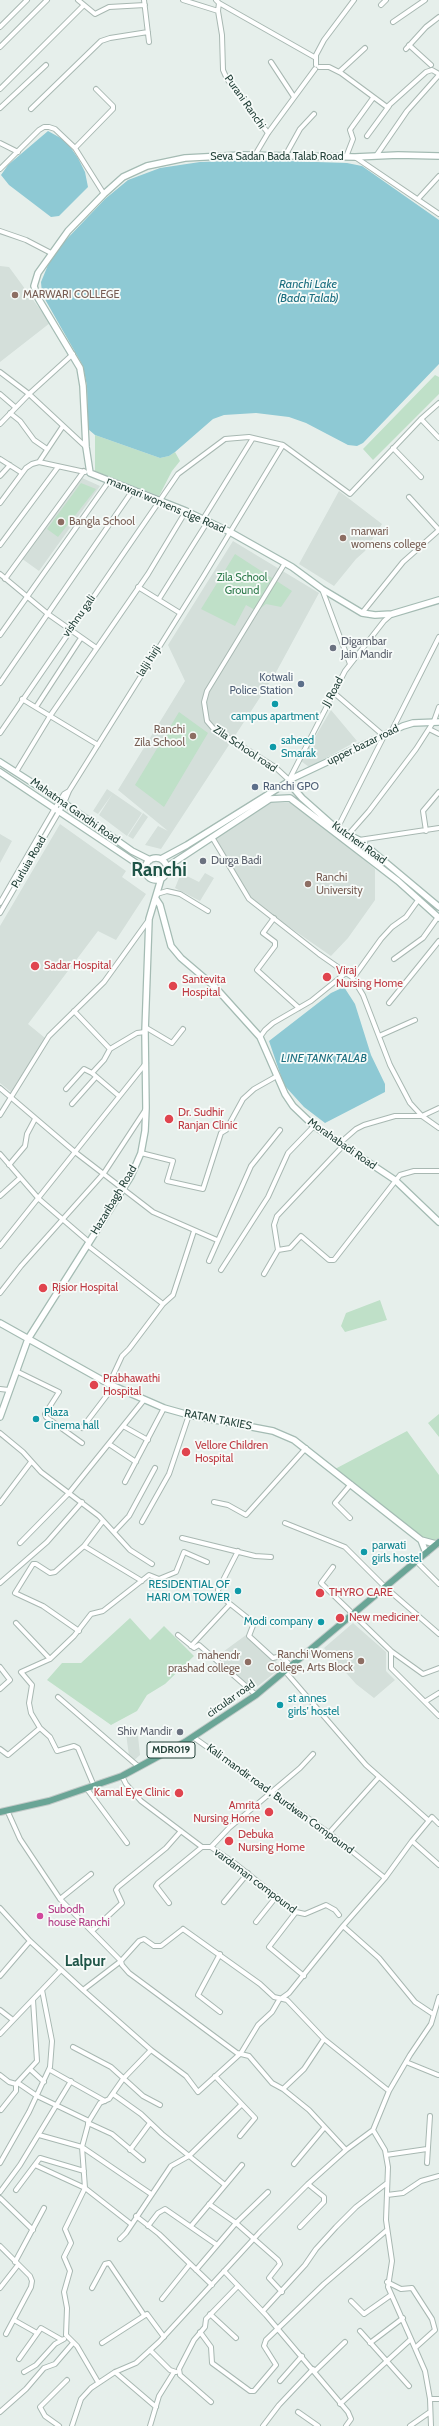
<!DOCTYPE html>
<html>
<head>
<meta charset="utf-8">
<style>
	body { margin:0 }
	canvas { display:block; background:#e6efeb }
</style>
</head>
<body>
<canvas width="439" height="2426"></canvas>
<script>
const ctx = document.querySelector('canvas').getContext('2d');
ctx.lineJoin = 'round';
function paint(path, color) { ctx.fillStyle = color; ctx.fill(path, 'evenodd'); }
const shape = rows => new Path2D(rows.map(r => 'M' + r).join(''));
function trace(path, color, width, dash) { ctx.strokeStyle = color; ctx.lineWidth = width; ctx.lineCap = dash ? 'butt' : 'round'; ctx.setLineDash(dash || []); ctx.stroke(path); }
function write(font, color, halo, rows, align = 'center') {
  ctx.font = font + ' Cabin,sans-serif'; ctx.lineWidth = 3.5; ctx.setLineDash([]); ctx.textBaseline = 'middle'; ctx.strokeStyle = halo; ctx.fillStyle = color; for (const [text, x, y, turn = 0] of rows) {
    ctx.save(); ctx.translate(x, y); ctx.rotate((+turn || 0) * Math.PI / 180); ctx.textAlign = isNaN(turn) ? turn : align; if (halo) ctx.strokeText(text, 0, 0); ctx.fillText(text, 0, 0); ctx.restore();
  }
}
paint(shape([
	[0,266,9,267,50,323,0,362],
	[80,477,100,486,39,571,21,558],
	[339,491,382,524,365,551,356,559,334,586,299,564],
	[233,541,319,593,274,676,161,849,145,845,158,826,168,831,118,790,185,681,168,645],
	[331,710,357,741,309,767,301,761],
	[107,789,113,793,98,814,93,811],
	[113,793,142,813,127,836,99,815],
	[267,803,297,803,375,869,375,900,348,938,331,956,249,899,215,837],
	[143,813,148,817,133,839,128,836],
	[60,824,126,871,122,877,146,894,116,940,98,931,28,1024,45,1038,11,1092,0,1083,0,926],
	[0,834,12,841,0,863],
	[181,873,199,882,205,873,214,878,200,901,175,888],
	[353,1623,386,1652,386,1671,395,1680,374,1698,356,1684,324,1648],
	[246,1635,282,1667,253,1690,216,1657],
	[126,1733,138,1736,140,1755,130,1764]
]), '#d4dfda');
paint(shape([
	[435,375,439,377,439,394,373,460,363,449],
	[95,435,160,458,169,456,175,452,180,461,172,471,159,496,95,471],
	[81,483,96,489,58,537,47,529],
	[235,554,292,591,281,607,266,604,257,611,246,605,235,626,201,609],
	[179,712,208,733,164,807,135,785],
	'151.5 870a5.5 5.5 0 1 1 11 0a5.5 5.5 0 1 1-11 0Z',
	[380,1300,387,1320,345,1332,341,1326,346,1313],
	[439,1414,439,1437,428,1423],
	[407,1431,439,1475,439,1540,437,1542,423,1539,335,1469],
	[130,1618,150,1640,164,1626,194,1656,165,1684,147,1695,137,1711,111,1725,47,1680,62,1663,81,1663]
]), '#bfe0c8');
paint(shape([
	[48,131,66,141,78,158,85,172,88,187,59,216,51,217,9,185,1,175,8,165],
	[255,160,347,163,362,166,439,220,439,364,363,443,357,446,348,445,306,423,289,417,256,413,224,415,213,419,175,452,169,456,160,458,95,435,88,429,87,386,83,366,42,294,41,282,48,265,63,243,105,199,128,180,160,168,200,162],
	[344,987,355,1004,371,1055,385,1084,385,1092,325,1123,304,1107,284,1085,269,1041,331,993]
]), '#8ec9d4');
const street = shape([
	[78,0,95,14,109,7,145,5],
	[144,0,149,42],
	[183,0,218,11],
	[216,0,219,3,218,11,222,35,223,70,227,79,268,133],
	[219,3,316,58],
	[381,5,386,0],
	[393,22,425,0],
	[0,27,27,0],
	[409,45,431,65],
	[0,47,47,0],
	[406,49,426,27,439,17],
	[271,62,294,97],
	[316,65,316,55,324,40,354,0],
	[319,67,329,67,341,73,387,107,426,72,432,70,439,74],
	[339,72,365,48],
	[0,89,84,5],
	[0,108,46,65],
	[31,109,101,41,110,38,148,32],
	[367,136,389,106],
	[0,143,18,152],
	[75,148,113,109,113,106,96,89],
	[255,155,268,133,315,69],
	[285,156,300,129,314,114],
	[376,156,407,111,439,75],
	[346,157,353,139,350,130,352,127,373,98],
	[355,157,439,214],
	[0,169,39,130,44,127,49,127,55,129,75,148,104,194],
	[418,199,439,176],
	[0,231,26,240,51,253],
	[0,372,29,394,86,447],
	[0,394,15,407],
	[10,413,20,421,34,440,47,449],
	[421,419,439,438],
	[0,424,29,394,73,354],
	[393,448,421,477],
	[0,459,22,473],
	[39,462,63,426],
	[0,476,10,465],
	[409,497,439,530],
	[0,503,26,468,32,464,39,462,85,472],
	[203,519,253,438],
	[0,545,58,467],
	[285,563,207,691,204,702,207,721,213,728,275,767,289,780,345,671,384,621,392,614],
	[0,574,48,614,95,647],
	[5,579,84,471],
	[138,587,180,613],
	[322,589,350,664],
	[159,599,208,521],
	[362,613,403,562,439,530],
	[0,635,109,481],
	[0,683,133,490],
	[333,692,384,736,337,829],
	[22,699,98,745],
	[36,707,81,638],
	[429,729,439,734],
	[391,732,439,637],
	[0,733,178,474,225,439,249,437,283,445,350,494,421,419,439,403],
	[16,772,50,716,148,574,186,511],
	[426,831,423,811,439,792],
	[347,836,369,811,416,749,434,721,439,707],
	[212,837,249,899,319,954,352,977,363,995,390,1065,410,1103,422,1116,439,1128],
	[359,840,439,828],
	[157,894,167,891,180,894,208,911],
	[0,903,55,808,64,794,69,791],
	[0,913,64,803,69,791,203,577,283,445],
	[274,918,263,933,275,942,275,946,257,970,299,1008],
	[394,959,423,938,438,917],
	[352,977,356,974,381,939,392,927,406,917,419,899],
	[389,1003,439,941],
	[74,1011,110,1049,137,1033,145,1032],
	[145,1027,172,1043,183,1029],
	[379,1036,415,1020],
	[260,1037,265,1030,273,1023,311,1001,347,972],
	[110,1049,104,1060,92,1073,119,1096],
	[0,1088,75,1152,153,1212,217,1240],
	[66,1089,84,1069,92,1073],
	[72,1104,96,1077],
	[0,1115,49,1036,104,982,148,921],
	[141,1153,173,1161,167,1181,203,1189,221,1133,226,1130,243,1099,254,1089,277,1076],
	[0,1154,39,1199,89,1242],
	[9,1165,25,1146,27,1134,35,1119],
	[0,1196,20,1178],
	[87,1245,163,1304],
	[0,1246,146,1063],
	[278,1250,290,1248,301,1236,329,1260,334,1260,400,1175,414,1171,439,1171],
	[209,1261,251,1166,280,1130],
	[221,1270,268,1197,288,1153,314,1126],
	[264,1274,278,1250,274,1225,277,1216,341,1148,340,1143,356,1129,364,1125,395,1116,422,1116,439,1108],
	[0,1293,21,1266,104,1173,146,1109],
	[16,1371,59,1392,45,1414,46,1417,82,1443],
	[109,1384,122,1356,129,1349,163,1304,173,1295,194,1231],
	[0,1389,9,1390],
	[123,1426,148,1440],
	[82,1428,114,1386],
	[0,1433,23,1452,41,1472,99,1516,130,1550,152,1564],
	[109,1444,136,1462],
	[125,1482,164,1408],
	[214,1502,228,1505,246,1515,306,1448],
	[0,1503,31,1462],
	[350,1518,335,1503,351,1484],
	[142,1522,169,1474,189,1415],
	[285,1523,345,1547,385,1587,439,1634],
	[114,1532,129,1516,155,1468],
	[182,1538,255,1556,271,1557],
	[20,1543,69,1493,144,1400],
	[84,1546,142,1581],
	[238,1551,218,1590,219,1595,254,1623,249,1636,273,1658,281,1656,290,1665],
	[416,1561,439,1584],
	[333,1567,321,1583,391,1651,391,1668,439,1716],
	[0,1583,47,1542,82,1502],
	[16,1623,50,1659],
	[79,1631,43,1606,15,1593,33,1564,36,1564,50,1573,55,1572,84,1546,103,1521],
	[178,1635,194,1648,199,1645,256,1695],
	[191,1646,230,1604],
	[391,1651,423,1674,439,1668],
	[0,1667,10,1680,0,1689],
	[284,1670,366,1765,428,1820],
	[58,1697,139,1767],
	[426,1701,439,1693],
	[193,1737,329,1833,385,1878],
	[0,1749,8,1755,40,1728],
	[122,1776,126,1784,141,1801,202,1847,211,1847,237,1865,296,1912,305,1914,326,1905,335,1910,339,1915],
	[94,1786,78,1748,74,1746,57,1751,50,1737,40,1728,31,1713,29,1703,32,1685,21,1672,50,1659,74,1636,91,1614,103,1611,149,1575,159,1579,176,1572,184,1552,207,1562],
	[87,1789,127,1843],
	[329,1833,379,1777],
	[412,1841,432,1817,439,1824],
	[211,1847,229,1828,300,1768,313,1754],
	[60,1899,91,1874],
	[224,1902,248,1873],
	[169,1903,156,1886,158,1883,202,1847],
	[0,1908,30,1941,83,1990,121,1961,60,1899,20,1839,7,1810],
	[296,1912,269,1947,304,1976],
	[256,1922,276,1897],
	[183,1929,260,1984,274,1997,287,2000,324,2039,304,2069,283,2089,272,2083,249,2056,237,2053,129,1973,122,1965,121,1961,139,1941,144,1939,154,1946,161,1946,183,1929],
	[92,1931,122,1903,116,1890,118,1887,166,1848,181,1831],
	[220,1954,198,1995,220,2012],
	[0,1976,30,1941],
	[83,1990,151,2050,186,2076,198,2092,241,2053,258,2025,272,2012,279,2000],
	[282,1998,289,1993,343,1926],
	[0,2010,13,2020],
	[433,2014,415,2002,379,1958,343,1926,385,1878,412,1841,439,1865],
	[0,2034,61,1970],
	[324,2039,389,2091],
	[73,2047,111,2067,143,2096,160,2105],
	[406,2062,438,2075],
	[31,2070,44,2082],
	[50,2070,105,2101],
	[0,2075,9,2082,16,2084,37,2061,33,2000],
	[215,2076,255,2118,240,2136],
	[18,2083,37,2096,89,2121],
	[283,2089,309,2110,346,2150],
	[113,2094,141,2114,162,2134,225,2185],
	[1,2110,16,2091,16,2084],
	[88,2123,112,2134,143,2160],
	[39,2135,82,2147,151,2194],
	[130,2150,150,2123],
	[386,2155,427,2149],
	[0,2163,29,2112,50,2067,52,2041,42,1990],
	[427,2163,430,2116],
	[294,2164,324,2128],
	[35,2165,85,2188,131,2224],
	[16,2190,40,2158,84,2171],
	[0,2192,20,2165,71,2081],
	[387,2195,403,2193,421,2181,439,2176],
	[0,2198,33,2230],
	[209,2204,236,2223,278,2260,280,2264,269,2278,282,2292],
	[136,2216,159,2234,212,2285],
	[148,2226,158,2213,165,2209,217,2245],
	[191,2226,242,2165],
	[300,2227,324,2202,324,2197,308,2184],
	[120,2239,126,2233,171,2166,189,2156,241,2105],
	[0,2246,30,2276,32,2281,31,2287,6,2334],
	[15,2262,44,2208],
	[196,2270,236,2223,268,2192],
	[224,2271,266,2315,348,2412,351,2419,346,2426],
	[387,2282,401,2289,412,2288,432,2319,435,2330,415,2348],
	[0,2288,18,2265],
	[92,2288,105,2264,109,2263,144,2315],
	[162,2299,190,2264],
	[351,2301,364,2314,391,2295],
	[263,2311,305,2265,316,2249,336,2227,356,2207,387,2183],
	[210,2314,236,2338],
	[14,2320,37,2333],
	[360,2331,409,2386],
	[200,2332,211,2347,212,2363,250,2391,254,2391,276,2365,264,2346,266,2340,324,2284,387,2230],
	[411,2339,425,2371,430,2399,431,2426],
	[102,2343,147,2314,164,2337],
	[370,2343,403,2318],
	[150,2350,170,2370,176,2372],
	[19,2359,41,2328,62,2340],
	[315,2371,345,2342],
	[24,2372,36,2365,55,2344,64,2339],
	[115,2372,156,2407],
	[280,2381,302,2356],
	[98,2382,77,2346,66,2335,67,2308,64,2292,70,2271,64,2257,71,2243,65,2229,85,2188,82,2147,89,2121,100,2103,109,2099,123,2079,151,2050],
	[430,2399,439,2399],
	[211,2402,180,2375,179,2369,194,2340,205,2327,206,2319,238,2286],
	[340,2404,411,2339,388,2287,392,2261,386,2220,388,2167,385,2150,373,2130],
	[0,2412,26,2389,44,2368,55,2364,73,2343],
	[298,2412,318,2426],
	[59,2426,45,2416,40,2407,67,2380],
	[72,2426,81,2399,91,2388,115,2372,136,2363,159,2342,260,2232,308,2184,346,2150,373,2130,389,2091,410,2055,431,2024,439,1997],
	[150,2426,159,2396,174,2372],
	[263,2426,279,2405,313,2369],
	[410,2426,430,2412]
]);
const secondary = shape([
	[439,156,398,155,355,157,242,155,185,158,147,166,123,177,104,194,68,231,38,273,34,286,38,298,80,368,83,386,86,447,90,473,186,511,230,532,292,567,322,589,362,613,375,615,392,614,439,600],
	[0,762,64,803,132,851,150,860],
	[0,772,145,869],
	[288,783,289,780,403,726,413,723,439,722],
	'145 869a11 11 0 1 1 22 0a11 11 0 1 1-22 0Z',
	[161,859,187,845,288,782,302,798,337,829,359,840,439,907],
	[167,867,270,799,290,798,398,881,439,918],
	[156,899,160,905,171,946,181,958,215,987,260,1037,285,1094,293,1106,314,1126,395,1180,439,1222],
	[0,1323,109,1384,164,1408,189,1415,273,1431,294,1440,421,1540,436,1544],
	[0,1417,28,1339,131,1176,141,1153,145,1131,146,1108,145,1032,149,919,161,879],
	[421,1540,426,1553]
]);
const primary = shape([
	[0,1812,49,1801,122,1776,185,1742,256,1695,439,1542]
]);
trace(street, '#a8b8b2', 6);
trace(secondary, '#a4bbb3', 8);
trace(primary, '#c2cac8', 8);
trace(street, '#fff', 4);
trace(secondary, '#fff', 5.5);
trace(primary, '#6aa596', 6);
for (const [x, y, r, color] of [
	[15,295,4,"#8d6e63"],
	[61,522,4,"#8d6e63"],
	[343,538,4,"#8d6e63"],
	[333,648,4,"#6b7280"],
	[301,684,4,"#5c6f8a"],
	[275,704,4,"#0f9aa8"],
	[193,736,4,"#8d6e63"],
	[273,747,4,"#0f9aa8"],
	[255,787,4,"#5c6f8a"],
	[203,861,4,"#6b7280"],
	[308,884,4,"#8d6e63"],
	[35,966,5,"#e0444e"],
	[327,977,5,"#e0444e"],
	[173,986,5,"#e0444e"],
	[169,1119,5,"#e0444e"],
	[43,1288,5,"#e0444e"],
	[94,1385,5,"#e0444e"],
	[36,1419,4,"#0f9aa8"],
	[186,1452,5,"#e0444e"],
	[364,1552,4,"#0f9aa8"],
	[238,1591,4,"#0f9aa8"],
	[320,1593,5,"#e0444e"],
	[340,1618,5,"#e0444e"],
	[321,1622,4,"#0f9aa8"],
	[361,1661,4,"#8d6e63"],
	[248,1662,4,"#8d6e63"],
	[280,1705,4,"#0f9aa8"],
	[180,1732,4,"#6b7280"],
	[179,1793,5,"#e0444e"],
	[269,1812,5,"#e0444e"],
	[229,1841,5,"#e0444e"],
	[40,1916,4,"#d1479c"]
]) { const dot = new Path2D(); dot.arc(x, y, r, 0, 2 * Math.PI); ctx.fillStyle = color; ctx.fill(dot); trace(dot, '#f7fbf9', 1.5); }
for (const [x, y, w] of [
	[171,1750,48]
]) { const box = new Path2D(); box.roundRect(x - w / 2, y - 8, w, 16, 3); ctx.fillStyle = '#f7fbf9'; ctx.fill(box); trace(box, '#24423a', 1); }
write('bold 10px', '#24423a', null, [
	["MDR019",171,1750]
]);
write('11px', '#24423a', '#f7fbf9', [
	["Purani Ranchi",245,102,55],
	["Seva Sadan Bada Talab Road",277,157],
	["marwari womens clge Road",166,505,23],
	["vishnu gali",79,616,-55],
	["lalji hirji",149,661,-58],
	["JJ Road",333,692,-62],
	["upper bazar road",363,745,-26],
	["Zila School road",245,749,34],
	["Mahatma Gandhi Road",75,811,35],
	["Kutcheri Road",359,843,36],
	["Purluia Road",29,862,-60],
	["Morahabadi Road",342,1144,35],
	["Hazaribagh Road",114,1200,-59],
	["RATAN TAKIES",218,1420,11],
	["circular road",231,1699,-35],
	["Kali mandir road , Burdwan Compound",280,1799,36],
	["vardaman compound",255,1881,37]
]);
write('11px', '#785e54', '#f7fbf9', [
	["MARWARI COLLEGE",23,295],
	["Bangla School",69,522],
	["marwari",351,532],
	["womens college",351,545],
	["Ranchi",185,730,"right"],
	["Zila School",185,743,"right"],
	["Ranchi",316,878],
	["University",316,891],
	["Ranchi Womens",353,1655,"right"],
	["College, Arts Block",353,1668,"right"],
	["mahendr",240,1656,"right"],
	["prashad college",240,1669,"right"]
], 'left');
write('11px', '#2d7a4b', '#f7fbf9', [
	["Zila School",242,578],
	["Ground",242,591]
]);
write('11px', '#5b616d', '#f7fbf9', [
	["Digambar",341,642],
	["Jain Mandir",341,655],
	["Durga Badi",211,861],
	["Shiv Mandir",172,1732,"right"]
], 'left');
write('11px', '#4e5e75', '#f7fbf9', [
	["Kotwali",293,678],
	["Police Station",293,691],
	["Ranchi GPO",263,787,"left"]
], 'right');
write('11px', '#0d838f', '#f7fbf9', [
	["campus apartment",275,717,"center"],
	["saheed",281,741],
	["Smarak",281,754],
	["Plaza",44,1413],
	["Cinema hall",44,1426],
	["parwati",372,1546],
	["girls hostel",372,1559],
	["RESIDENTIAL OF",230,1585,"right"],
	["HARI OM TOWER",230,1598,"right"],
	["Modi company",313,1622,"right"],
	["st annes",288,1699],
	["girls' hostel",288,1712]
], 'left');
write('11px', '#be3a42', '#f7fbf9', [
	["Sadar Hospital",44,966],
	["Viraj",336,971],
	["Nursing Home",336,984],
	["Santevita",182,980],
	["Hospital",182,993],
	["Dr. Sudhir",178,1113],
	["Ranjan Clinic",178,1126],
	["Rjsior Hospital",52,1288],
	["Prabhawathi",103,1379],
	["Hospital",103,1392],
	["Vellore Children",195,1446],
	["Hospital",195,1459],
	["THYRO CARE",329,1593],
	["New mediciner",349,1618],
	["Kamal Eye Clinic",170,1793,"right"],
	["Amrita",260,1806,"right"],
	["Nursing Home",260,1819,"right"],
	["Debuka",238,1835],
	["Nursing Home",238,1848]
], 'left');
write('11px', '#b23c85', '#f7fbf9', [
	["Subodh",48,1910],
	["house Ranchi",48,1923]
], 'left');
write('italic 12px', '#1c6f80', '#f7fbf9', [
	["Ranchi Lake",308,284],
	["(Bada Talab)",308,298],
	["LINE TANK TALAB",324,1058]
]);
write('bold 15px', '#1f5548', '#f7fbf9', [
	["Lalpur",85,1962]
]);
write('bold 19px', '#1f5548', '#f7fbf9', [
	["Ranchi",159,870]
]);
</script>
</body>
</html>
